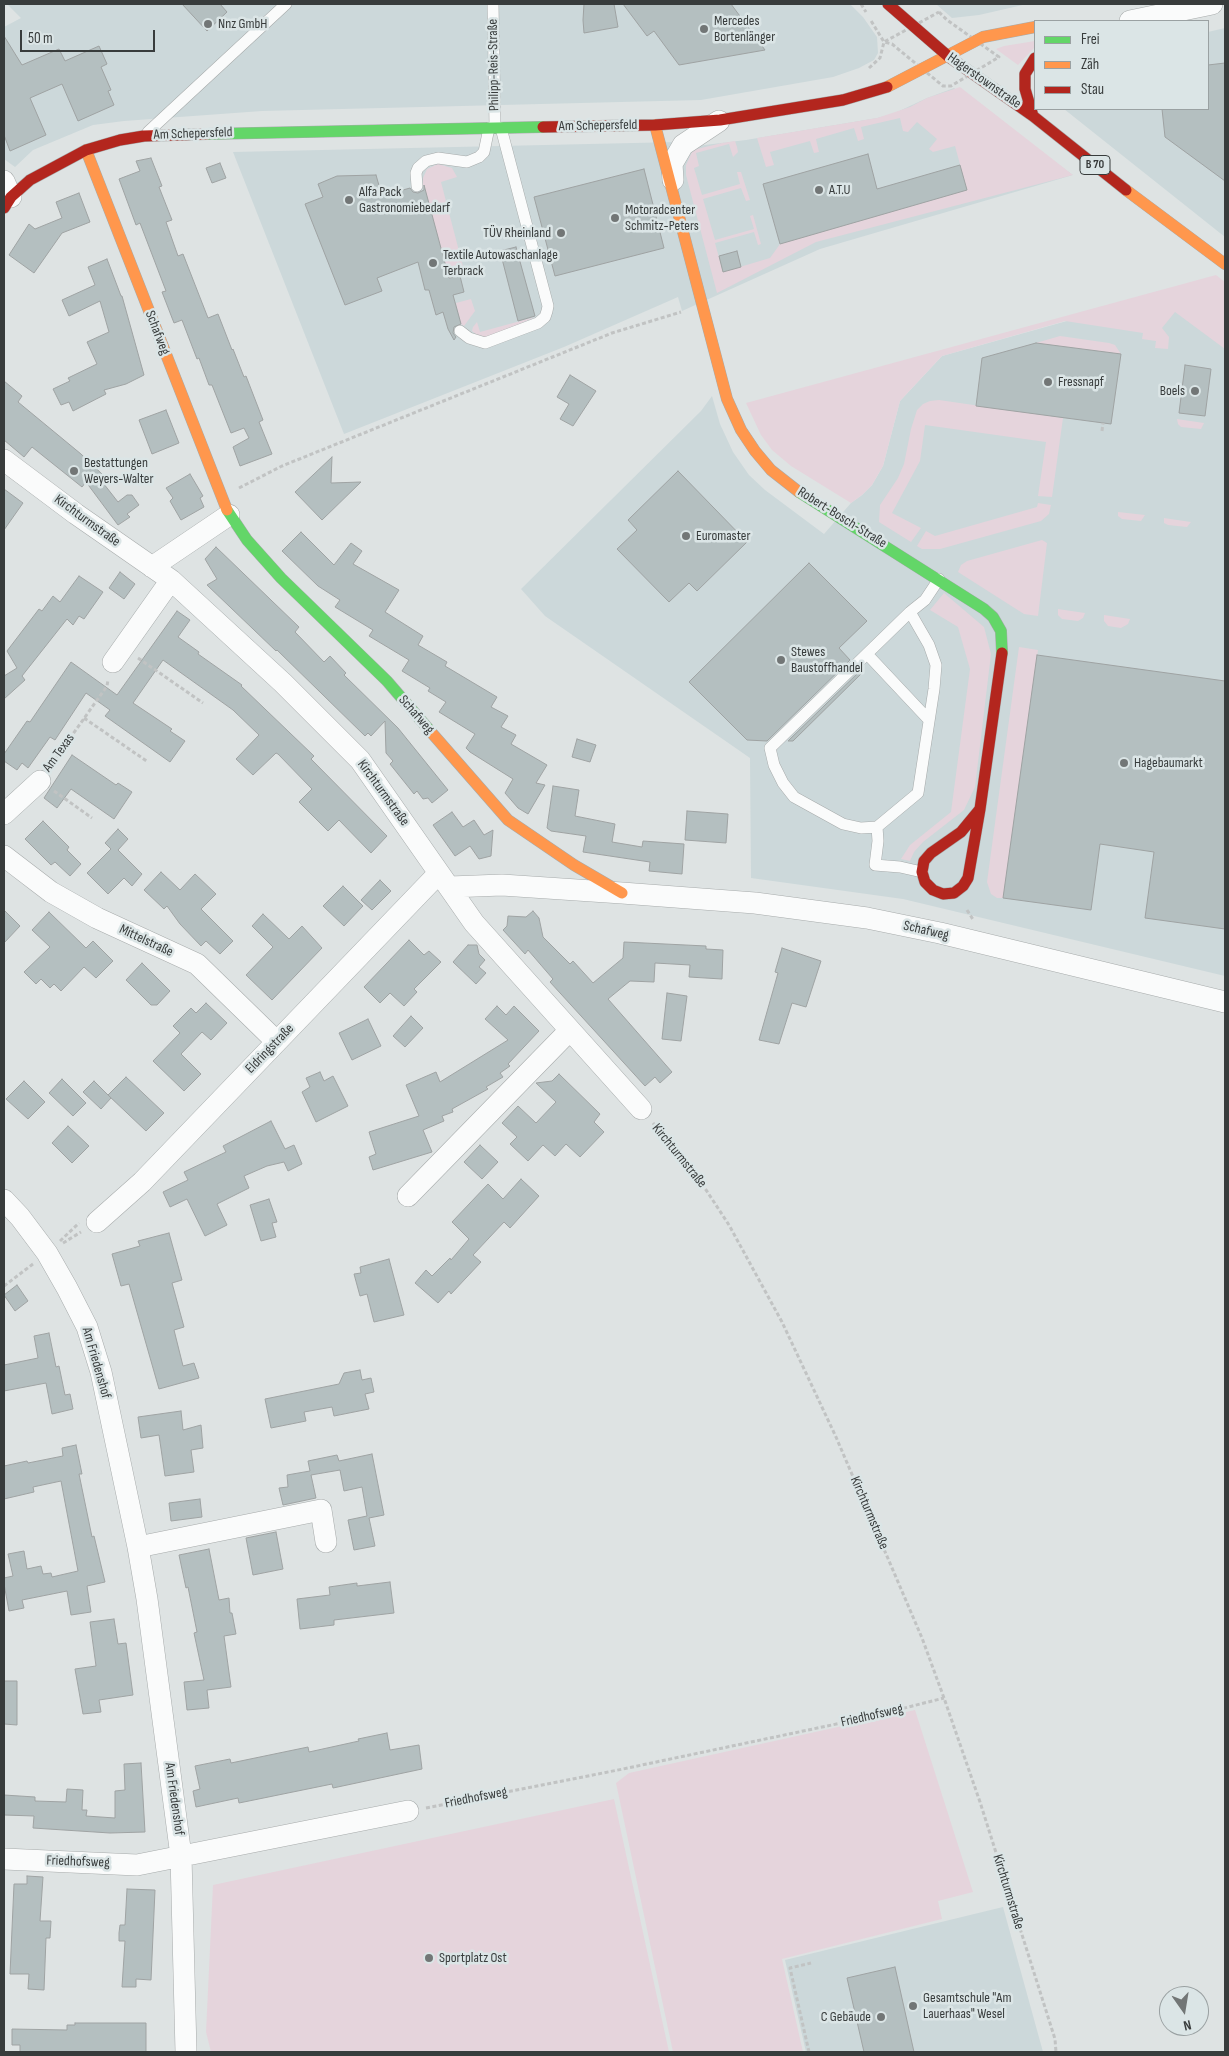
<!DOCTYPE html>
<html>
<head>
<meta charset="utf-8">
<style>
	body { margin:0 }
	#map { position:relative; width:1229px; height:2056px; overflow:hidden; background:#dee3e3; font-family:"Sofia Sans Condensed",sans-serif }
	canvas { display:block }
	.frame { position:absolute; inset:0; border:5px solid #383c3c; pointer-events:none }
	.legend { position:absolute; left:1034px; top:20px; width:175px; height:90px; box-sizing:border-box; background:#dbe5e6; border:1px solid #9aa1a2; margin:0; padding:6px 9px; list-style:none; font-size:15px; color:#383c3c }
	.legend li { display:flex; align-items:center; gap:10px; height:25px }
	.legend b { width:25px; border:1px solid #9aa1a2 }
	.north { position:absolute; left:1159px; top:1986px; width:50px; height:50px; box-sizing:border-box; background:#dbe5e6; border:1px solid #9aa1a2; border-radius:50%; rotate:167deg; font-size:14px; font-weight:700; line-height:20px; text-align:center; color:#383c3c }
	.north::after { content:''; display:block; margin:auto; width:18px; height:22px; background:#727676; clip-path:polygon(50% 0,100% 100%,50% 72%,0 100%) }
	.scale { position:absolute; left:20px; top:30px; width:135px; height:22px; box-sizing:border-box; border:2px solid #383c3c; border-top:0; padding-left:6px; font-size:15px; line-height:18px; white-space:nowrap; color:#383c3c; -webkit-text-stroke:4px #dbe5e6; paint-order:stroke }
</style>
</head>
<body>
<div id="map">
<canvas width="1229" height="2056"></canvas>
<div class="frame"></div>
<ul class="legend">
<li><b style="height:6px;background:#63d668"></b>Frei</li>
<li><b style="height:6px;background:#ff974d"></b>Zäh</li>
<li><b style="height:6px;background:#b3261e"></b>Stau</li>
</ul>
<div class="north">N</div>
<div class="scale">50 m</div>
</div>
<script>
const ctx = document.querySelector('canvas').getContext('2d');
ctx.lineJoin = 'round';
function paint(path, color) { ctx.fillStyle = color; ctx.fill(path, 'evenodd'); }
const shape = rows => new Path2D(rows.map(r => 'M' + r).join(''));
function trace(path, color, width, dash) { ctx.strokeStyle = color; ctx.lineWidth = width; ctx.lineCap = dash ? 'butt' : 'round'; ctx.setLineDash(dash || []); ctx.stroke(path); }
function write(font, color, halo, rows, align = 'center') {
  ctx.font = font + ' "Sofia Sans Condensed",sans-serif'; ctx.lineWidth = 5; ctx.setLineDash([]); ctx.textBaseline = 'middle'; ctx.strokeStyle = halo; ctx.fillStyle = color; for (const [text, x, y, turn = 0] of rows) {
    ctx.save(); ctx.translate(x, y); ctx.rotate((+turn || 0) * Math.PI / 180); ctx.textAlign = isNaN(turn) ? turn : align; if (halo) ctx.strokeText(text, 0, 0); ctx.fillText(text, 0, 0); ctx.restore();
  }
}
paint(shape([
	[7,4,850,4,863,17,877,37,878,53,874,60,859,68,833,77,701,100,262,111,124,121,93,125,33,150,15,167,4,159,4,27,21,18],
	[936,4,1027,4,979,15,952,18],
	[1225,28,1225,237,1064,109,1208,109,1208,32],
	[954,88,1073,175,820,249,682,311,678,297,564,347,344,434,233,152,678,142,680,148,746,140,877,118,895,113,927,98],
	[1206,282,1225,296,1225,976,903,899,751,878,750,758,545,616,521,589,701,411,712,396,720,424,733,452,749,475,765,490,824,534,851,503,862,495,872,485,883,466,900,401,942,356],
	[1003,1907,1043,2052,806,2052,785,1960]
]), '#ccd8da');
paint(shape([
	[1035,41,1035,47,1018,65,996,49,1004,46],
	[960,87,1073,175,816,242,717,293,686,175,686,165,692,152,697,149,722,143,735,141,737,147,738,152,733,157,729,144,696,153,699,166,694,168,702,195,740,184,737,172,741,172,750,200,746,201,741,188,703,199,715,240,754,229,750,216,753,215,761,244,758,245,754,232,715,243,723,272,770,258,780,244,967,190,955,146,933,152,929,149,937,139,917,122,908,132,903,131,900,118,861,127,864,139,858,141,854,128,816,139,819,152,814,153,810,141,770,152,774,165,766,167,757,138,877,118,910,107,927,98],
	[438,164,452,168,457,177,441,182,465,274,449,278,424,185,423,185,423,178,427,169],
	[1216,275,1225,282,1225,349,1175,312,1162,328,1169,337,1168,349,1155,348,1156,341,1142,339,1143,333,1065,321,942,356,900,401,883,466,872,485,862,495,851,503,791,466,772,450,761,435,746,403],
	[471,299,475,311,464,326,461,324,456,303],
	[535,317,488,338,481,338,472,331,473,327,477,322,480,332],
	[1060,336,1109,343,1115,345,1121,354,1036,343],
	[939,400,1063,418,1052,497,1038,496,1046,442,925,425,920,461,892,513,921,528,911,542,879,522,880,505,898,478,904,464,911,429,917,410,923,404,930,401],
	[1177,419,1204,423,1201,429,1181,427,1178,424],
	[1038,503,1051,505,1049,514,1041,521,940,549,922,549,917,546,926,531,935,536,1037,507],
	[1118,512,1145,515,1141,521,1122,519,1118,516],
	[1164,518,1191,522,1187,527,1168,525,1164,523],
	[1042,540,1047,543,1038,616,1024,614,958,572,961,565,967,561],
	[944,593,984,627,991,654,975,787,964,810,923,842,914,852,910,861,901,859,910,845,951,812,970,669,958,627,930,610],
	[1058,609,1085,613,1083,618,1078,621,1062,619,1058,615],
	[1104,615,1130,619,1128,624,1121,628,1108,626,1104,621],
	[1019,647,1038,650,1003,898,997,898,991,894,987,882],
	[915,1710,973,1892,938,1901,942,1919,782,1959,803,2052,673,2052,616,1783,629,1773],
	[614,1799,669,2052,211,2052,206,2032,213,1885]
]), '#e5d4dc');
const building = shape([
	[182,4,220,4,227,12,207,31,182,4],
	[584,4,614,4,618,27,584,33,583,20,584,4],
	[623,4,731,4,765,50,679,65,654,31,647,36,623,4],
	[4,36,22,65,59,49,65,61,99,46,107,64,101,67,111,90,108,91,114,105,78,121,62,84,30,98,46,135,10,151,4,135,4,36],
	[1225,63,1225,181,1165,137,1162,109,1208,109,1208,65,1225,63],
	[868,154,877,189,960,165,967,190,780,244,763,184,868,154],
	[151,158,162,186,159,187,172,220,166,222,178,256,183,254,208,318,218,314,232,350,233,349,244,377,246,376,263,420,259,422,272,454,240,466,233,447,249,438,244,428,231,433,212,385,209,385,199,358,197,359,182,320,174,323,162,292,166,291,140,223,136,225,119,179,140,171,136,161,151,158],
	[220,163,226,178,212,183,206,168,220,163],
	[644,169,664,248,555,276,534,197,644,169],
	[376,175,382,196,410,188,413,192,418,193,424,190,424,185,449,278,460,276,464,292,453,295,461,324,454,327,453,333,456,337,454,340,448,329,443,312,436,315,429,290,425,290,418,262,377,278,382,291,345,305,305,204,323,197,318,184,337,176,376,175],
	[79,193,90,222,62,233,34,273,9,255,29,224,35,229,62,218,56,202,79,193],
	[516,247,535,316,518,321,500,251,516,247],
	[737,251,741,267,723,272,719,256,737,251],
	[107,259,121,296,122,296,144,375,126,384,104,390,106,394,73,411,69,402,61,405,53,389,70,381,68,378,97,364,87,342,109,332,100,301,69,316,62,300,95,285,88,267,107,259],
	[1036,343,1121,354,1111,424,976,406,982,358,1036,343],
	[1185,365,1211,369,1205,416,1179,413,1185,365],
	[570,375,596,391,573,426,560,419,569,404,557,397,570,375],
	[4,381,22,396,18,402,81,454,103,475,100,479,118,502,127,495,132,495,139,505,127,514,130,517,118,525,86,482,82,487,32,447,24,457,4,440,4,381],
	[166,410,179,443,152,454,139,420,166,410],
	[332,457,331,483,361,482,322,520,295,492,332,457],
	[678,471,747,542,697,591,689,583,669,602,617,549,637,530,628,520,678,471],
	[190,474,203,496,200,498,204,507,181,520,170,501,173,498,166,488,190,474],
	[4,489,23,503,4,530,4,489],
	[301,532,334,565,351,543,362,551,353,564,399,590,385,612,423,636,418,645,447,662,445,666,497,697,491,707,508,716,501,727,516,735,511,744,547,765,536,783,545,785,528,814,518,808,505,793,513,779,470,752,466,748,475,734,439,712,446,702,428,691,430,688,402,671,409,660,369,636,373,630,335,607,340,600,318,586,282,551,301,532],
	[216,547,299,627,295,632,324,662,330,656,346,673,344,675,398,728,448,790,432,803,428,798,423,799,417,791,414,794,390,764,393,761,386,753,385,721,371,736,368,733,365,736,277,650,276,651,207,585,217,579,205,559,216,547],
	[809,563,867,621,839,648,850,660,767,741,747,740,689,682,809,563],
	[120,572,135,584,124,599,109,588,120,572],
	[79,576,103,592,84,619,79,616,73,625,67,619,22,676,25,680,4,699,4,676,17,668,7,651,39,609,42,611,53,596,60,602,79,576],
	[177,611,190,620,178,637,199,652,198,654,242,685,241,686,314,756,311,759,387,836,371,853,339,820,328,831,299,802,312,789,278,754,276,753,253,775,236,759,259,735,233,710,163,660,133,703,172,729,170,731,185,741,170,762,105,716,110,710,86,693,55,740,50,737,28,768,22,763,17,770,4,761,4,754,27,721,30,722,71,662,117,695,177,611],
	[1037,655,1225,681,1225,929,1145,918,1154,852,1100,844,1091,910,1003,898,1037,655],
	[861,670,863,672,793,741,788,741,861,670],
	[577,739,596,745,590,762,572,757,577,739],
	[72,755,116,785,118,783,132,792,114,819,71,789,57,808,44,798,72,755],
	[553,786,579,790,575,816,615,824,612,842,642,847,643,841,684,844,682,874,649,871,650,862,583,852,586,836,551,831,547,828,553,786],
	[687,811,728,814,726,843,685,840,687,811],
	[452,812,463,827,474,820,484,835,493,830,491,856,479,859,470,846,455,856,433,825,452,812],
	[43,821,69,847,67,850,81,864,70,876,55,862,51,865,25,839,43,821],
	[118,829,128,839,118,850,142,874,132,886,124,878,108,894,87,873,111,849,105,843,118,829],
	[161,872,180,890,195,874,216,894,201,909,233,941,220,954,206,941,201,946,180,924,167,906,164,909,144,890,161,872],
	[380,880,391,891,372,910,361,900,380,880],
	[343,886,363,906,344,926,323,906,343,886],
	[4,910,20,926,4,943,4,910],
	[533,911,539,918,543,937,570,964,573,961,593,983,623,958,624,942,706,946,706,949,723,950,722,979,689,977,690,965,655,963,654,982,630,981,608,999,672,1072,660,1083,655,1077,645,1086,550,982,553,979,528,950,525,954,503,930,507,926,508,916,526,917,533,911],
	[49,912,86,948,93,941,113,961,96,978,84,967,61,991,54,984,50,988,41,979,36,984,24,972,50,947,32,930,49,912],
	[263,914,289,939,302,926,322,948,272,1000,246,975,273,947,252,926,263,914],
	[409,940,424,955,429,951,441,962,414,989,417,992,404,1006,390,993,380,1003,364,987,409,940],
	[468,945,477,945,479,954,485,960,479,967,486,973,476,984,453,962,468,945],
	[782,948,821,961,806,1007,792,1003,779,1044,759,1040,778,973,775,972,782,948],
	[142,963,170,991,157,1005,151,1005,126,980,142,963],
	[667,993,687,996,681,1041,662,1039,667,993],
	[206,1003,227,1023,211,1040,202,1032,181,1054,201,1074,184,1091,153,1061,180,1033,173,1026,191,1008,196,1013,206,1003],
	[497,1006,506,1015,514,1006,539,1031,508,1064,510,1066,500,1073,503,1077,486,1087,488,1089,452,1109,453,1112,442,1116,444,1121,423,1130,432,1152,373,1170,369,1157,376,1154,369,1132,419,1116,406,1085,436,1072,440,1082,508,1040,485,1019,497,1006],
	[411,1016,423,1028,405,1047,393,1036,411,1016],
	[368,1019,381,1046,352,1060,339,1033,368,1019],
	[320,1072,324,1081,333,1076,348,1106,316,1122,302,1092,310,1087,306,1078,320,1072],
	[559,1074,600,1114,594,1122,604,1132,580,1157,566,1144,555,1156,543,1145,528,1161,510,1144,517,1137,502,1123,518,1106,536,1123,556,1102,536,1083,552,1081,559,1074],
	[126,1077,164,1113,146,1131,108,1095,126,1077],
	[62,1079,86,1103,73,1116,49,1093,62,1079],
	[24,1081,45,1102,28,1119,6,1099,24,1081],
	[94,1081,111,1098,101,1109,83,1092,94,1081],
	[271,1121,285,1149,294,1145,302,1164,288,1171,284,1162,267,1166,244,1176,249,1188,217,1204,227,1225,205,1236,187,1199,170,1207,163,1192,188,1180,184,1172,226,1152,223,1146,271,1121],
	[68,1126,89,1146,72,1163,52,1143,68,1126],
	[480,1145,498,1162,482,1179,464,1162,480,1145],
	[521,1179,539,1196,510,1228,504,1222,473,1255,481,1262,451,1294,449,1291,438,1303,415,1283,426,1270,432,1276,450,1258,451,1260,469,1239,452,1222,488,1184,503,1199,521,1179],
	[269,1199,277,1222,272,1223,276,1237,261,1241,250,1205,269,1199],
	[169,1233,182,1280,172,1283,184,1327,174,1330,183,1366,194,1363,199,1378,159,1389,129,1284,121,1286,112,1254,140,1246,138,1241,169,1233],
	[389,1259,404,1315,374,1322,367,1294,360,1296,354,1274,361,1273,360,1267,389,1259],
	[17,1285,28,1301,15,1311,4,1295,17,1285],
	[49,1333,56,1367,59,1366,65,1395,70,1394,73,1409,52,1414,46,1383,4,1391,4,1365,38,1358,34,1336,49,1333],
	[360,1370,362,1380,371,1378,374,1392,365,1394,369,1409,334,1416,332,1407,304,1412,306,1421,271,1428,265,1399,339,1384,344,1373,360,1370],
	[181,1411,183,1430,201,1425,203,1448,191,1450,194,1472,165,1476,159,1435,141,1438,138,1417,181,1411],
	[76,1445,82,1474,79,1474,92,1537,94,1536,105,1582,87,1586,91,1612,71,1615,67,1591,22,1600,24,1608,9,1611,4,1584,4,1578,13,1576,8,1554,24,1551,27,1569,41,1566,43,1574,51,1573,52,1577,78,1571,61,1481,33,1487,34,1492,4,1499,4,1466,27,1461,28,1463,63,1456,62,1448,76,1445],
	[372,1454,384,1515,369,1518,375,1546,354,1550,348,1520,367,1516,362,1487,344,1491,340,1470,311,1475,316,1498,283,1505,279,1488,288,1487,287,1475,310,1471,308,1461,337,1455,339,1461,372,1454],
	[200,1499,202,1517,171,1521,169,1503,200,1499],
	[276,1532,283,1569,253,1575,246,1538,276,1532],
	[209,1549,219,1600,229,1598,230,1613,232,1613,236,1634,224,1636,231,1687,207,1690,209,1708,187,1710,184,1682,204,1680,194,1633,197,1632,188,1587,186,1588,179,1555,209,1549],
	[390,1582,394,1613,334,1620,334,1625,300,1629,297,1599,330,1595,329,1587,357,1583,357,1586,390,1582],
	[114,1619,118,1644,126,1643,133,1695,99,1700,101,1712,83,1714,75,1669,96,1666,90,1622,114,1619],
	[4,1681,17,1681,17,1725,4,1724,4,1681],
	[387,1733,390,1750,419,1745,422,1769,333,1788,332,1784,239,1803,238,1798,196,1807,193,1791,200,1789,195,1766,230,1759,231,1763,308,1747,309,1752,359,1741,358,1739,387,1733],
	[141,1763,145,1832,110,1833,33,1828,34,1816,4,1815,4,1795,35,1797,35,1801,66,1802,67,1789,83,1790,82,1810,87,1810,86,1816,115,1818,115,1791,125,1790,124,1764,141,1763],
	[27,1876,43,1877,40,1921,51,1921,50,1938,46,1938,44,1990,28,1989,29,1974,10,1974,14,1884,27,1884,27,1876],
	[127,1889,155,1890,151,1980,136,1979,136,1987,122,1987,125,1941,119,1941,119,1933,120,1925,125,1925,127,1889],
	[895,1967,914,2052,864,2052,847,1978,895,1967],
	[75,2023,146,2023,146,2052,20,2052,20,2045,12,2045,12,2029,67,2030,67,2025,75,2025,75,2023]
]);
paint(building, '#b4bfc0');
trace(building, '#9fa3a3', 1);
const lane = shape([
	[493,4,495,127],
	[148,132,286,4],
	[417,186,416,173,418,168,426,161,438,158,467,162,479,157,484,152,489,128],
	[460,331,469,338,485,343,538,323,545,317,547,311,548,306,501,128],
	[867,654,929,720],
	[877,827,861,828,843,824,794,797,783,783,774,765,770,748,910,612],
	[922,872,900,867,875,865,878,841,877,827,918,793,934,689,936,665,929,645,910,612,925,600,939,579]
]);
const street = shape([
	[1130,21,1212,4],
	[673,180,672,164,683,145,719,121],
	[4,181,11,197],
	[4,460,76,514,171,580,283,683,360,760,474,923,641,1109],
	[152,567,229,515],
	[113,662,171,580],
	[4,814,40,781],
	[4,856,51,892,97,918,197,964,276,1041],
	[450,887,502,885,622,893,755,903,867,918,940,933,1225,1002],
	[408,1196,570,1030],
	[4,1200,20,1217,47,1253,67,1288,87,1327,101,1372,138,1547,147,1599,181,1856,186,2052],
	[97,1222,142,1182,439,873],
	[138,1547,321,1510,326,1542],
	[4,1859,137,1865,408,1811]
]);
const fast = shape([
	[207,134,543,127],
	[799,492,984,609,993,617,1001,631,1002,653],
	[227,510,247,540,281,578,387,681,431,732]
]);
const slow = shape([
	[887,87,983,37,1035,27],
	[655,125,727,399,741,430,755,451,771,470,799,492],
	[86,150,227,510],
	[1126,190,1225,264],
	[431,732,508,820,574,865,622,893]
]);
const jam = shape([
	[888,4,949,57,1033,116,1126,190],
	[1033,116,1025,89,1025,74,1035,58],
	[543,127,655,125,720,120,843,100,887,87],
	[4,208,11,197,30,180,86,150,120,140,144,136,207,134],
	[980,809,961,832,931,853,924,861,922,872,925,882,933,890,943,894,954,893,963,886,968,878,980,809,1002,653]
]);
trace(lane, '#a7abab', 12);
trace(street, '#a7abab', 22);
trace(fast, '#a7abab', 12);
trace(slow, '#a7abab', 12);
trace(jam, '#a7abab', 12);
trace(shape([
	[861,4,866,12],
	[939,12,947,20,999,57,951,86,943,86,892,44,884,42,939,12],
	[869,68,880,58,884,42,870,19],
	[1102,431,1103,423],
	[239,488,282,466,503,377,612,333,681,312],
	[138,658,203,703],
	[84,718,148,762],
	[51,765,107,686,108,680],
	[54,791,92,818],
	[967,910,974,921],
	[653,1123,695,1173,729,1225,782,1322,836,1437,922,1638,944,1698,980,1802,1055,2039,1056,2052],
	[60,1241,79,1223],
	[63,1243,81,1232],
	[4,1286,33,1264],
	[426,1808,623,1769,865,1718,944,1698],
	[809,2052,790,1968,811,1963]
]), '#c1c3c3', 3, [4, 2.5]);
trace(lane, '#fafbfb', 11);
trace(street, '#fafbfb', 21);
trace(fast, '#63d668', 11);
trace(slow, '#ff974d', 11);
trace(jam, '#b3261e', 11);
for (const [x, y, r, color] of [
	[208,24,5,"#727676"],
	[704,29,5,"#727676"],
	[819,190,5,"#727676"],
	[349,200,5,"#727676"],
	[615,218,5,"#727676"],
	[561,233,5,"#727676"],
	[433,263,5,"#727676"],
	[1048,382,5,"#727676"],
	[1195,391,5,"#727676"],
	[74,471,5,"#727676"],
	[686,536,5,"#727676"],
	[781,660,5,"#727676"],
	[1124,763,5,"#727676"],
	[429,1958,5,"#727676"],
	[913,2006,5,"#727676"],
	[881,2017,5,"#727676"]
]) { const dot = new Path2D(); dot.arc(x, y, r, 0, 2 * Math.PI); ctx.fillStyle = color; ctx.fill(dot); trace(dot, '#dbe5e6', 2); }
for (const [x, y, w] of [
	[1095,165,30]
]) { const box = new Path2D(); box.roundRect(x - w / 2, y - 9.5, w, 19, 4); ctx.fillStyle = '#dbe5e6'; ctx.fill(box); trace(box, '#383c3c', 1); }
write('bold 12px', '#383c3c', null, [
	["B 70",1095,165]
]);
write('14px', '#383c3c', '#dbe5e6', [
	["Mercedes",714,21],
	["Bortenlänger",714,37],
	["Nnz GmbH",218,24],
	["A.T.U",829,190],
	["Alfa Pack",359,192],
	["Gastronomiebedarf",359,208],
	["Motoradcenter",625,210],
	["Schmitz-Peters",625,226],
	["TÜV Rheinland",551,233,"right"],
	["Textile Autowaschanlage",443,255],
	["Terbrack",443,271],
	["Fressnapf",1058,382],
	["Boels",1185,391,"right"],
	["Bestattungen",84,463],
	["Weyers-Walter",84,479],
	["Euromaster",696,536],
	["Stewes",791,652],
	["Baustoffhandel",791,668],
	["Hagebaumarkt",1134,763],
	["Sportplatz Ost",439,1958],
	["Gesamtschule \"Am",923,1998],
	["Lauerhaas\" Wesel",923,2014],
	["C Gebäude",871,2017,"right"]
], 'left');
write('14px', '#383c3c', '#dbe5e6', [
	["Philipp-Reis-Straße",494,65,-91],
	["Hagerstownstraße",984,81,35],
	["Am Schepersfeld",598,126,-1],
	["Am Schepersfeld",193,134,-2],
	["Schafweg",157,333,69],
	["Robert-Bosch-Straße",842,518,32],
	["Kirchturmstraße",87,521,36],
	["Schafweg",416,715,49],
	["Am Texas",59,753,-54],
	["Kirchturmstraße",383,793,54],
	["Schafweg",926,931,13],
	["Mittelstraße",146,941,25],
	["Eldringstraße",270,1049,-46],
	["Kirchturmstraße",679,1156,51],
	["Am Friedenshof",96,1363,74],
	["Kirchturmstraße",869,1513,67],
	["Friedhofsweg",872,1716,-13],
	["Friedhofsweg",476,1798,-11],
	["Am Friedenshof",174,1799,82],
	["Friedhofsweg",78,1862,2],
	["Kirchturmstraße",1008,1892,73]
]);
</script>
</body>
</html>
